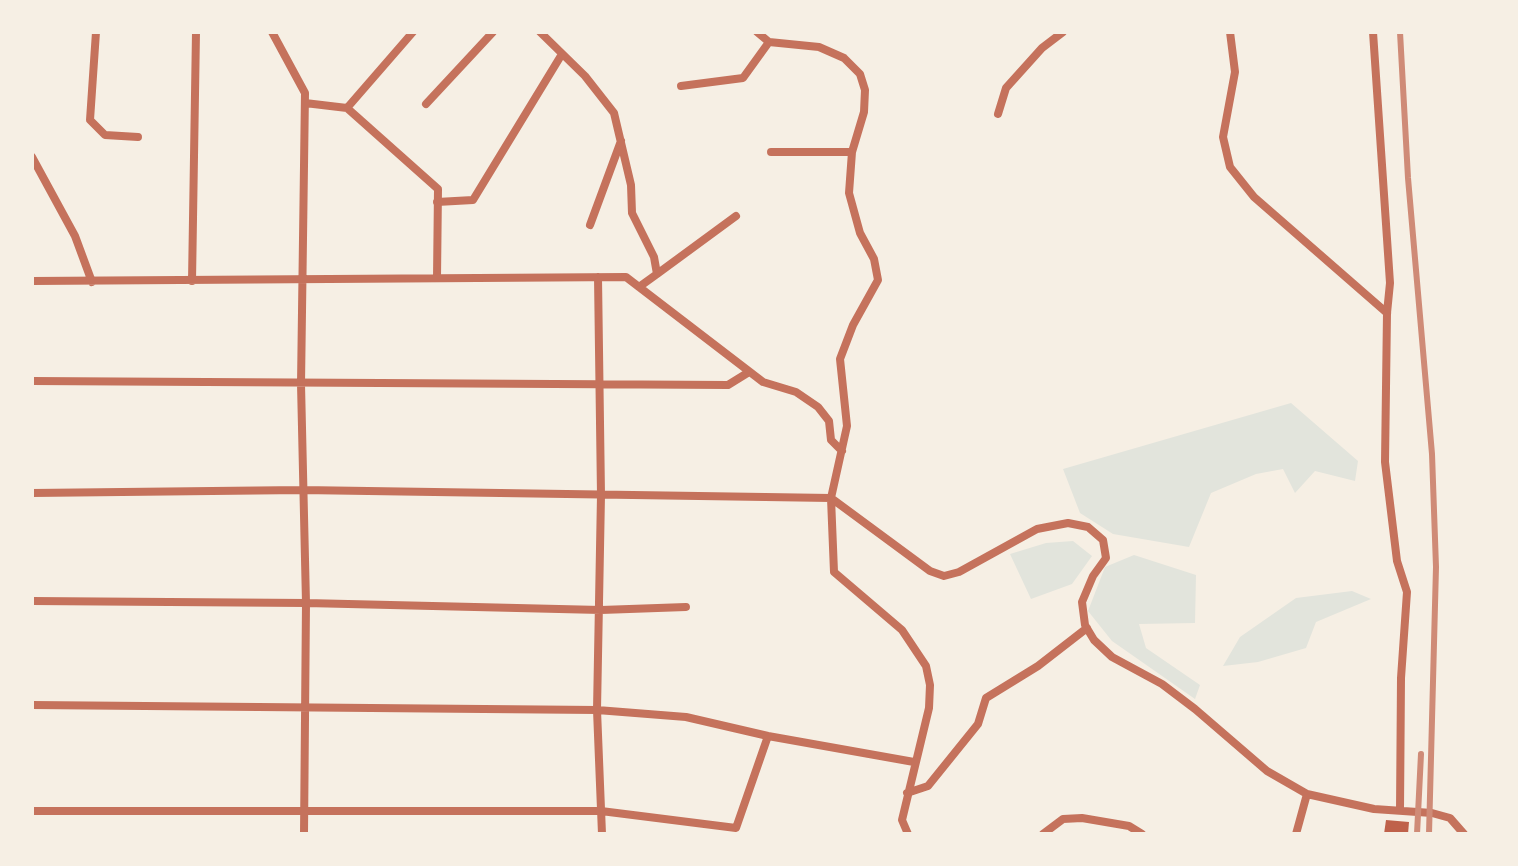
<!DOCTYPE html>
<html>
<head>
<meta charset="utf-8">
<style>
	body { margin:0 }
	#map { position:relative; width:1518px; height:866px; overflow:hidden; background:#f6efe4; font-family:Cabin,sans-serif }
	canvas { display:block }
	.frame { position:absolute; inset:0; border:34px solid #f6efe4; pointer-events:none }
</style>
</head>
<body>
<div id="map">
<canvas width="1518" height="866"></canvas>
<div class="frame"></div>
</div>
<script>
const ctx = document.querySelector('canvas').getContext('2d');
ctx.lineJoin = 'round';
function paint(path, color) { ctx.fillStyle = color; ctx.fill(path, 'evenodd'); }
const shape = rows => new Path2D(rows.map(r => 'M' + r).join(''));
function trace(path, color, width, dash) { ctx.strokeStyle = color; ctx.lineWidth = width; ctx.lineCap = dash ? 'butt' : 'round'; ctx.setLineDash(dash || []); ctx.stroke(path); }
paint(shape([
	[1291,403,1358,461,1355,481,1315,471,1295,493,1283,469,1256,474,1211,493,1189,547,1113,534,1080,513,1063,469],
	[1073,541,1092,556,1072,584,1031,599,1010,554,1046,543],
	[1134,555,1196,575,1195,623,1139,624,1146,648,1200,685,1195,699,1112,641,1088,611,1105,567],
	[1352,591,1371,599,1316,622,1306,648,1258,662,1223,666,1240,637,1296,598]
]), '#e2e4dc');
paint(shape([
	[1386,820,1409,822,1408,834,1384,834]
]), '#bf614a');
trace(shape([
	[96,32,90,120,105,135,138,137],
	[272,32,305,93,301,384,306,603,304,834],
	[413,32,347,108,438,189,437,278],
	[540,32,585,76,614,113,631,185,632,213,654,257,657,274,639,287],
	[757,32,769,42,819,47,844,58,860,74,865,90,864,112,852,152,849,193,860,233,874,259,878,280,853,325,840,359,847,426,831,498,930,571,944,576,959,572,1037,529,1068,523,1088,527,1103,540,1106,558,1093,576,1082,602,1085,625,1094,640,1112,657,1162,684,1195,709,1267,771,1307,794,1374,809,1432,813,1450,818,1464,834],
	[1230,32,1235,72,1223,137,1230,167,1254,197,1387,313],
	[1373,32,1390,283,1387,313,1385,462,1397,561,1407,592,1401,678,1400,810],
	[681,86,743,78,769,42],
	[305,103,347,108],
	[426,104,493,32],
	[998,114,1006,88,1042,48,1063,32],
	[771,152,852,152],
	[32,157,75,236,92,282],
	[437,202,473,200,562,54],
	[590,225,621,141],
	[657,274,736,216],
	[598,277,601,495,597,710,602,834],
	[32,281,626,277,763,382,796,392,818,407,829,421,831,440,842,451],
	[192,281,196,32],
	[32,381,728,385,749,372],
	[32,493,302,490,831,498,834,572,902,630,926,666,930,685,929,708,902,820,908,834],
	[32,601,306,603,601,610,686,607],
	[32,705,597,710,686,717,768,736,914,762],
	[907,793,928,786,978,724,986,698,1038,666,1087,628],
	[32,811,601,811,736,828,768,736],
	[1043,834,1063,819,1082,818,1129,826,1142,834],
	[1296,834,1307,794]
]), '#c5725c', 8);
trace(shape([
	[1400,32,1408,178,1432,454,1436,567,1429,834],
	[1417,834,1421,754]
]), '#cf8b77', 6);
</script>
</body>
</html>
